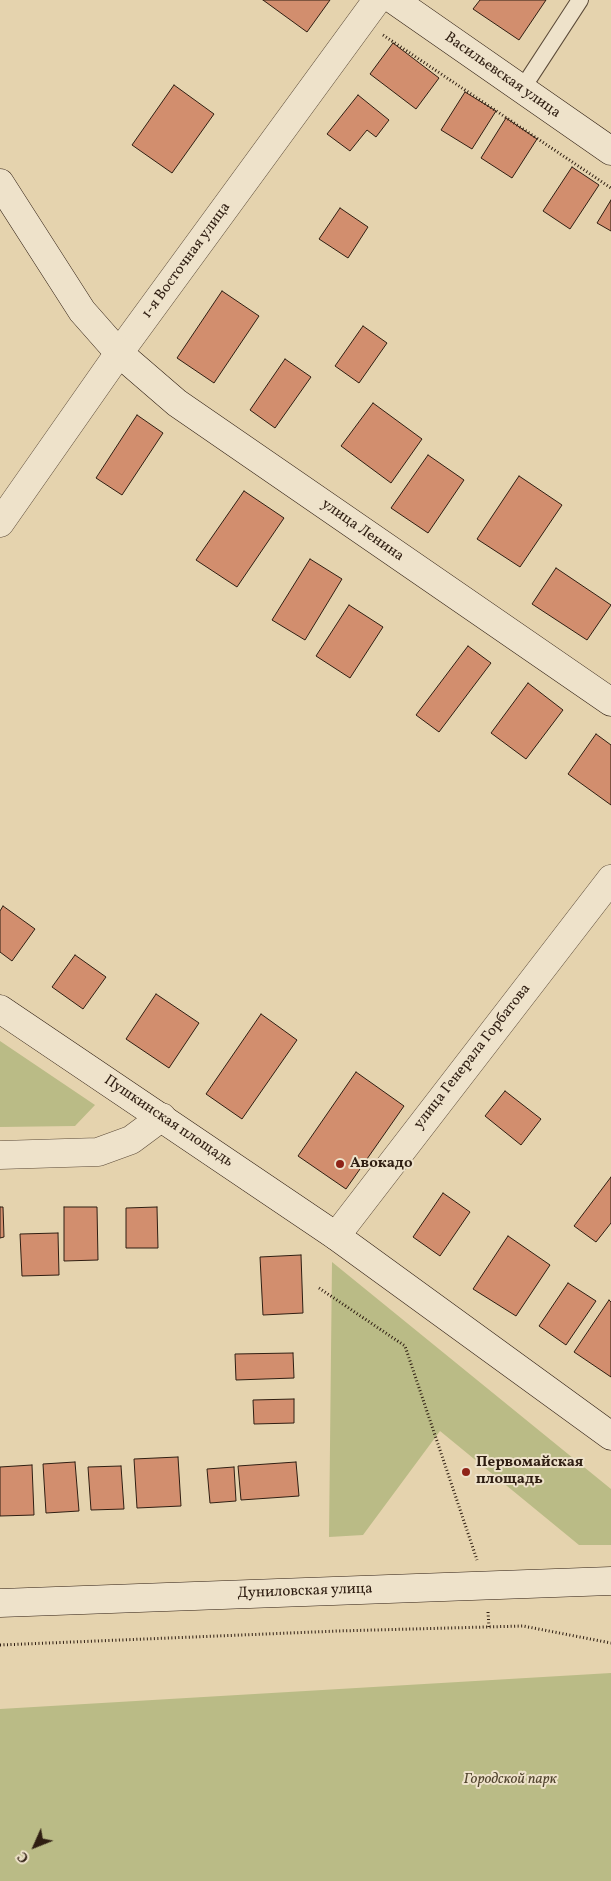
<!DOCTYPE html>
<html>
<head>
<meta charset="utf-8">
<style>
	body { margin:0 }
	#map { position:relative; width:611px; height:1881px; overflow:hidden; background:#e5d3ae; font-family:Vollkorn,serif }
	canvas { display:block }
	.north { position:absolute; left:10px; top:1821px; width:50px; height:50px; -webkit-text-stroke:4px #eee2ca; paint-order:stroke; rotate:226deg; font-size:14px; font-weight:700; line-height:20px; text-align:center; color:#2f1e12 }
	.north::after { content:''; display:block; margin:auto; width:18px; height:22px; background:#2f1e12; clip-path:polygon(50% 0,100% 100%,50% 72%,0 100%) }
</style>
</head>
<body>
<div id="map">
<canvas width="611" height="1881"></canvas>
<div class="north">С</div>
</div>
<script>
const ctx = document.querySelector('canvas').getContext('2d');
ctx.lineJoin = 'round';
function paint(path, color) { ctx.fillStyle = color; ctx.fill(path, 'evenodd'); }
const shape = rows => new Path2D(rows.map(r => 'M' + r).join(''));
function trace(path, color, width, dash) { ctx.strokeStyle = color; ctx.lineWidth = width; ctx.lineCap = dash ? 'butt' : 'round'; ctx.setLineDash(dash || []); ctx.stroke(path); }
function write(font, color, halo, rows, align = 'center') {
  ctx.font = font + ' Vollkorn,serif'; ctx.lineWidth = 4; ctx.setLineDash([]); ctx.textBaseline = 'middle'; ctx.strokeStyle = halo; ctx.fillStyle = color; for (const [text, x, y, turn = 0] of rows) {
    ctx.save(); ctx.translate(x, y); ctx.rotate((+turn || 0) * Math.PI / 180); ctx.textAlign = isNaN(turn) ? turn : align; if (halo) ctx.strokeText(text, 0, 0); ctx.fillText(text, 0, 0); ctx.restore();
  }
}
paint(shape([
	[0,1041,95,1105,75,1126,0,1127],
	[332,1262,611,1489,611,1545,579,1545,440,1431,363,1535,329,1537],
	[611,1673,611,1881,0,1881,0,1709]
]), '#babb86');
const building = shape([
	[263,0,330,0,307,32,263,0],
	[480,0,546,0,519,40,473,9,480,0],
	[393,43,439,78,416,109,370,74,393,43],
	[174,85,214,114,172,173,132,145,174,85],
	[465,92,496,111,472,149,441,130,465,92],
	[358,95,389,120,376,137,367,130,350,151,327,134,358,95],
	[506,118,537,139,512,178,481,158,506,118],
	[572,167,599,185,570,229,543,211,572,167],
	[611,200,611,231,597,223,611,200],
	[340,208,368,227,348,258,319,239,340,208],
	[222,291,259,316,214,383,177,358,222,291],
	[363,326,387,343,359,383,335,366,363,326],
	[285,359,311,377,275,428,250,410,285,359],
	[373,403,422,439,391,483,341,446,373,403],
	[137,415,163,433,122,495,96,478,137,415],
	[428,455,464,480,428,533,391,508,428,455],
	[519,476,562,505,520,567,477,539,519,476],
	[244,491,284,518,237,587,196,560,244,491],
	[310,559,342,579,305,640,272,620,310,559],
	[556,568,611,605,587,640,532,604,556,568],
	[349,605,383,627,350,678,316,656,349,605],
	[468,646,491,663,439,732,416,715,468,646],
	[528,683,563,710,526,759,491,733,528,683],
	[596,734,611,745,611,805,568,774,596,734],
	[3,906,35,929,12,961,0,952,0,911,3,906],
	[75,955,106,977,83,1009,52,987,75,955],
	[156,994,199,1023,169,1068,126,1039,156,994],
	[261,1014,297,1040,242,1119,206,1094,261,1014],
	[356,1072,404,1106,346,1189,298,1156,356,1072],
	[505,1091,541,1119,521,1145,485,1116,505,1091],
	[611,1177,611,1223,596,1242,574,1226,611,1177],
	[443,1193,470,1212,440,1256,413,1237,443,1193],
	[0,1207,3,1207,4,1237,0,1238,0,1207],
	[64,1207,97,1207,98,1260,64,1261,64,1207],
	[157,1207,158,1248,126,1248,126,1208,157,1207],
	[58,1233,59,1275,22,1276,20,1234,58,1233],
	[508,1236,550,1265,516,1316,473,1289,508,1236],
	[301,1255,303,1313,263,1315,260,1257,301,1255],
	[568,1283,596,1301,566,1345,539,1326,568,1283],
	[609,1300,611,1302,611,1377,574,1352,609,1300],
	[293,1353,294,1378,236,1380,235,1354,293,1353],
	[294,1399,294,1423,254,1424,253,1400,294,1399],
	[178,1457,181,1506,137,1508,134,1459,178,1457],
	[75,1462,79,1511,46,1513,43,1464,75,1462],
	[296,1462,299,1496,241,1500,238,1466,296,1462],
	[32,1465,34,1515,0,1516,0,1467,32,1465],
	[121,1466,124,1509,91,1510,88,1467,121,1466],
	[234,1467,236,1501,210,1503,207,1469,234,1467]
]);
paint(building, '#d28e6e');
trace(building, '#2f1e12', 1);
const lane = shape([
	[522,89,580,0]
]);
const street = shape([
	[0,523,119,353,377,0],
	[0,1155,98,1152,131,1140,162,1117],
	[336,1236,611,879]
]);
const secondary = shape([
	[394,0,611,151],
	[0,183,82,311,119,353,177,403,611,702],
	[0,1009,336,1236,611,1436],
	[0,1603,611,1581]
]);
trace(lane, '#5c4b39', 18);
trace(street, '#5c4b39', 29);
trace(secondary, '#2f1e12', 29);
trace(shape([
	[383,35,611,188],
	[319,1288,405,1346,477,1560],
	[488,1612,489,1627],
	[0,1645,338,1631,523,1626,611,1643]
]), '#2f1e12', 3, [1, 2.5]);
trace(lane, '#eee2ca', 16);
trace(street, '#eee2ca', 28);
trace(secondary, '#eee2ca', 28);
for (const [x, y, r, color] of [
	[340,1164,5,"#8f2418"],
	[466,1472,5,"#8f2418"]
]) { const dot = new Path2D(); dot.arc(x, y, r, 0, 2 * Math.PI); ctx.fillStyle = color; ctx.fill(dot); trace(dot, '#eee2ca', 2); }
write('15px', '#2f1e12', '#eee2ca', [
	["Васильевская улица",502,76,35],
	["1-я Восточная улица",187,261,-54],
	["улица Ленина",362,531,35],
	["улица Генерала Горбатова",473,1057,-52],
	["Пушкинская площадь",168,1122,34],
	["Дуниловская улица",305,1592,-2]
]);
write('bold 15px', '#2f1e12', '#eee2ca', [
	["Авокадо",350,1164],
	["Первомайская",476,1463],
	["площадь",476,1480]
], 'left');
write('italic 15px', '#52452f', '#eee2ca', [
	["Городской парк",510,1780]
]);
</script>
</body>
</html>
